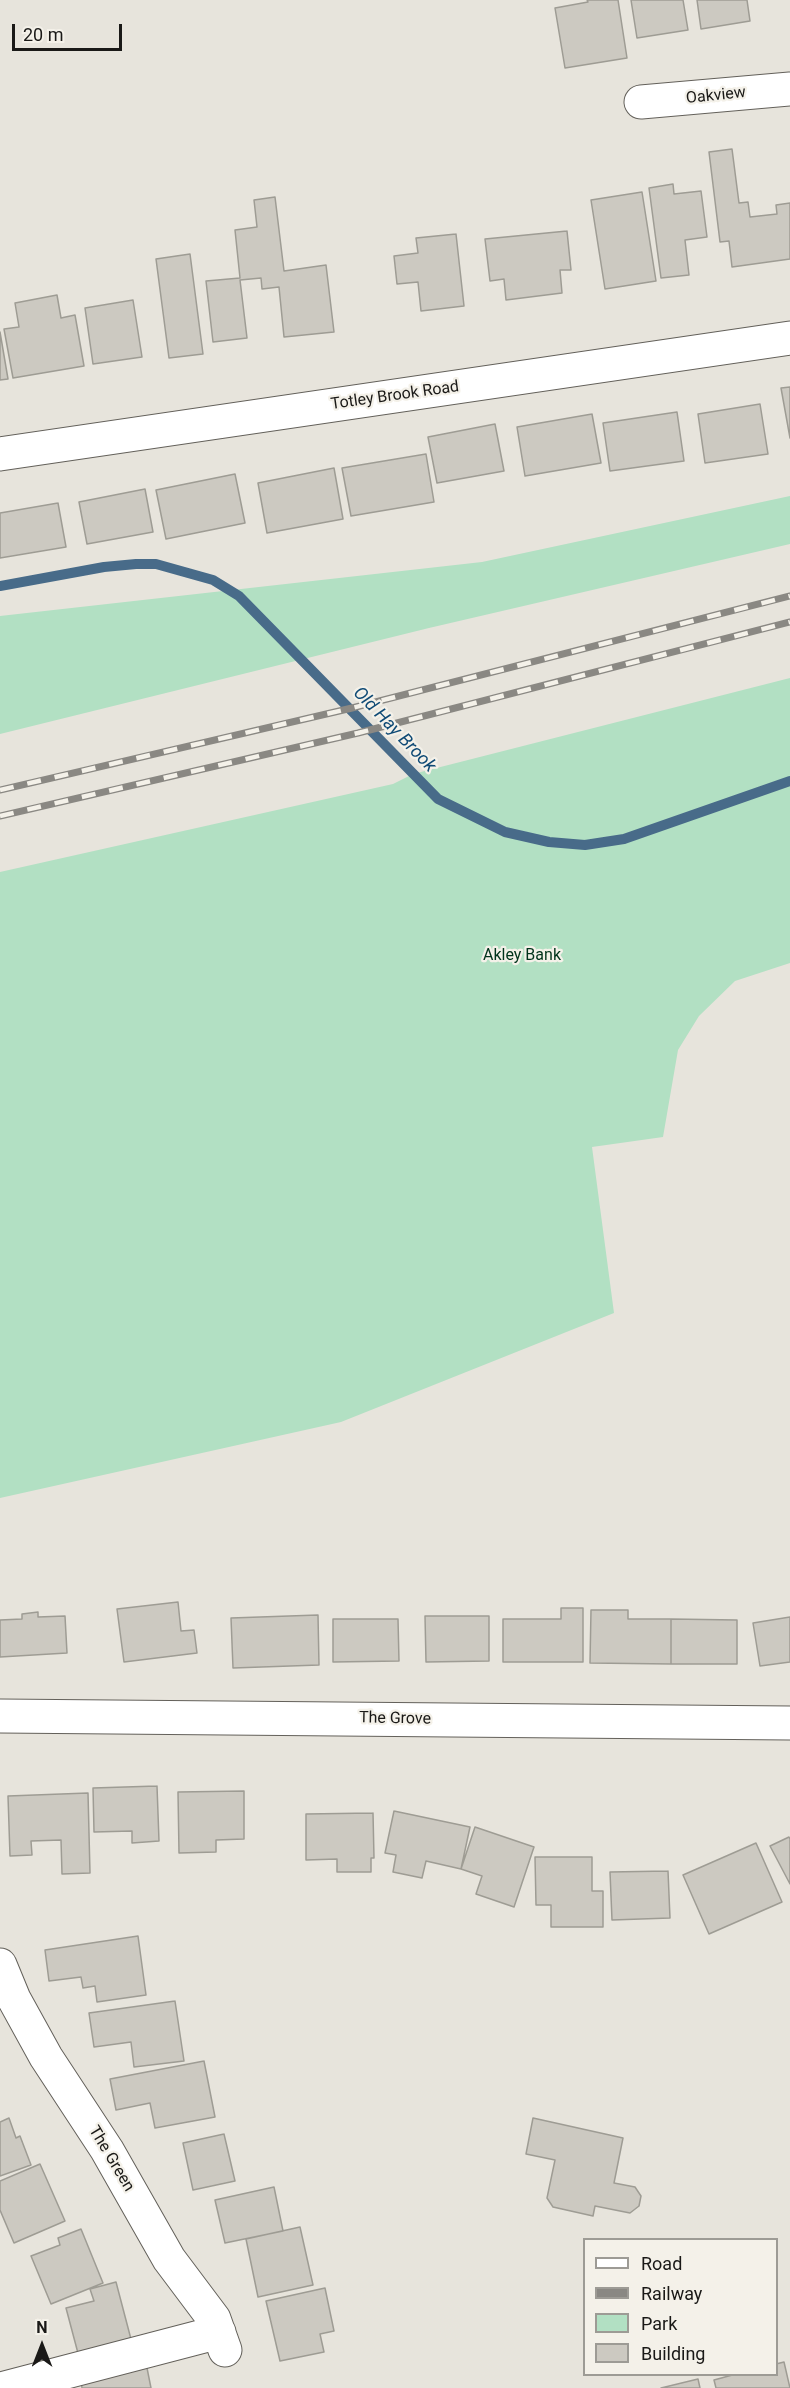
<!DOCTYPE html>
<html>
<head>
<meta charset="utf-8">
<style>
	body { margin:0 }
	#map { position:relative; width:790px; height:2388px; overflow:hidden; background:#e7e4dc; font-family:Roboto,sans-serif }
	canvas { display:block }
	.legend { position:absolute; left:583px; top:2238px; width:195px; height:138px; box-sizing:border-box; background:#f4f1e9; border:2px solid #9d9b95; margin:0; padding:8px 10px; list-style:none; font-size:18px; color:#1a1917 }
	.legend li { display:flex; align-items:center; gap:12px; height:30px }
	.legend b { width:30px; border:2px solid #9d9b95 }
	.north { position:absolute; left:12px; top:2316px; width:60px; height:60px; -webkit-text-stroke:4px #f4f1e9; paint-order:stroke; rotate:0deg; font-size:16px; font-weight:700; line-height:24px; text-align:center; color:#1a1917 }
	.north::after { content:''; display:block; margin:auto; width:21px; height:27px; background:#1a1917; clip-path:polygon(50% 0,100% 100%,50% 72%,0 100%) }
	.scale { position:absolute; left:12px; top:24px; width:110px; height:27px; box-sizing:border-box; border:3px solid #1a1917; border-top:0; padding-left:8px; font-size:18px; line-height:21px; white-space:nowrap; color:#1a1917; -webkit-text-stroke:4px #f4f1e9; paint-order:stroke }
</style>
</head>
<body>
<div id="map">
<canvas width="790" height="2388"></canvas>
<ul class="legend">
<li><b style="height:8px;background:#fff"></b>Road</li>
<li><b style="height:8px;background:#8a8883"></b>Railway</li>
<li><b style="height:16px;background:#b2e0c3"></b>Park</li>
<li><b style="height:16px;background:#ccc9c1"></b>Building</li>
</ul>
<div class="north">N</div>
<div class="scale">20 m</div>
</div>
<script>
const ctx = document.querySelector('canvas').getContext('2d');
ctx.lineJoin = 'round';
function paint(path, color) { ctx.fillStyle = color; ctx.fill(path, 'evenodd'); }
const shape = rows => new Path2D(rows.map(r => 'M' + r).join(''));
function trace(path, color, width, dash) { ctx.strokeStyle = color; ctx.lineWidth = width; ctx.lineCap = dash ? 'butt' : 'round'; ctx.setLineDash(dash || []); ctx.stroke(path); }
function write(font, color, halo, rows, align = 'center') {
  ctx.font = font + ' Roboto,sans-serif'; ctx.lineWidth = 4.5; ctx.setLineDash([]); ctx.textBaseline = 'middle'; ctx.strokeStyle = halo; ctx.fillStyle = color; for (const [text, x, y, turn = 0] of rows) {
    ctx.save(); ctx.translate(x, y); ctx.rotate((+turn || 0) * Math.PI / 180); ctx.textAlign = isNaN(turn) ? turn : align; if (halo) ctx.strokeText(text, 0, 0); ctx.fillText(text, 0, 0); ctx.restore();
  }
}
paint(shape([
	[790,496,790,544,429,628,0,734,0,616,482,562],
	[790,678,790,963,735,981,699,1016,678,1050,663,1137,592,1147,614,1313,341,1422,0,1498,0,872,393,784,413,774]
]), '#b2e0c3');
trace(shape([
	[0,586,104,567,136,564,156,564,213,580,239,596,438,799,505,832,549,842,585,845,624,839,790,781]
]), '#486b89', 10);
const building = shape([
	[587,0,618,0,627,58,565,68,555,8,588,2,587,0],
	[631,0,683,0,688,30,637,38,631,0],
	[697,0,747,0,750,21,701,29,697,0],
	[732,149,739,203,748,202,750,217,777,214,776,205,790,203,790,259,732,267,729,241,720,242,709,152,732,149],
	[673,184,674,194,701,191,707,237,685,240,689,275,661,278,649,188,673,184],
	[642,192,656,281,605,289,591,200,642,192],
	[275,197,284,271,326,265,334,332,284,337,279,287,262,289,261,278,240,280,247,338,213,342,206,281,240,278,235,230,257,227,254,200,275,197],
	[567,231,571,270,560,270,562,293,506,300,504,279,490,281,485,239,567,231],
	[456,234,464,306,421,311,418,282,397,284,394,256,418,253,416,238,456,234],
	[190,254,203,354,169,358,156,259,190,254],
	[57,295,61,318,75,315,84,366,13,378,4,329,19,327,15,303,57,295],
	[133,300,142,357,93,364,85,308,133,300],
	[0,332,8,379,0,380,0,332],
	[790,387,790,438,781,388,790,387],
	[760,404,768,454,705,463,698,414,760,404],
	[677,412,684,461,610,471,603,423,677,412],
	[592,414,601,463,525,476,517,427,592,414],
	[495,424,504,471,437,483,428,437,495,424],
	[426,454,434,502,351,516,342,468,426,454],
	[334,468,343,519,267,533,258,483,334,468],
	[235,474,245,523,166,539,156,490,235,474],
	[145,489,153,532,87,544,79,502,145,489],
	[58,503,66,547,0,558,0,513,58,503],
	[178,1602,181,1631,194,1630,197,1653,124,1662,117,1609,178,1602],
	[561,1608,583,1608,583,1662,503,1662,503,1619,561,1619,561,1608],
	[591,1610,628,1610,628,1619,671,1619,671,1664,590,1663,591,1610],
	[38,1612,38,1617,65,1616,67,1653,0,1657,0,1620,22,1619,22,1614,38,1612],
	[318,1615,319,1665,233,1668,231,1618,318,1615],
	[425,1616,489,1616,489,1661,426,1662,425,1616],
	[790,1617,790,1662,760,1666,753,1623,790,1617],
	[333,1619,398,1619,399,1661,333,1662,333,1619],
	[671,1619,737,1620,737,1664,671,1664,671,1619],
	[157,1786,159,1841,132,1843,132,1831,94,1832,93,1788,157,1786],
	[244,1791,244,1839,216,1840,216,1852,179,1853,178,1792,244,1791],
	[88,1793,90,1873,62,1874,61,1840,31,1841,32,1855,10,1856,8,1796,88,1793],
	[394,1811,470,1827,461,1869,426,1861,422,1878,393,1872,396,1855,385,1853,394,1811],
	[373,1813,374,1858,371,1858,371,1872,337,1872,337,1859,306,1860,306,1814,373,1813],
	[475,1827,534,1847,514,1907,476,1894,482,1876,461,1869,475,1827],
	[789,1837,790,1839,790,1884,770,1846,789,1837],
	[756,1843,782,1902,709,1934,683,1875,756,1843],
	[535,1857,592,1857,592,1891,603,1891,603,1927,551,1927,551,1905,536,1905,535,1857],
	[668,1871,670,1918,612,1920,610,1872,668,1871],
	[138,1936,146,1995,97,2002,95,1986,83,1988,81,1977,49,1981,45,1950,138,1936],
	[175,2001,184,2061,134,2067,131,2042,94,2047,89,2013,175,2001],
	[204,2061,215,2117,155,2128,150,2103,116,2110,110,2079,204,2061],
	[9,2118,16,2138,20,2136,31,2165,0,2176,0,2122,9,2118],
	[533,2118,623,2138,614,2183,635,2187,641,2196,639,2206,630,2213,595,2206,593,2216,553,2207,547,2198,555,2160,526,2154,533,2118],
	[224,2134,235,2181,193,2190,183,2143,224,2134],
	[40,2164,65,2221,14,2243,0,2210,0,2181,40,2164],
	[274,2187,283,2231,225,2243,215,2200,274,2187],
	[300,2227,313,2285,258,2297,246,2239,300,2227],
	[81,2229,103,2283,51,2304,31,2256,60,2245,58,2238,81,2229],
	[116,2282,132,2343,79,2357,66,2308,94,2301,90,2289,116,2282],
	[325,2288,334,2331,320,2334,324,2352,280,2361,266,2301,325,2288],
	[784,2362,790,2388,716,2388,714,2380,736,2374,776,2374,776,2364,784,2362],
	[146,2363,151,2388,82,2388,80,2377,146,2363],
	[698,2379,700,2388,661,2388,698,2379]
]);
paint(building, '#ccc9c1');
trace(building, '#9e9c94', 1.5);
const minor = shape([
	[641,102,790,89],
	[0,454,790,338],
	[0,1716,790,1723],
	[0,1965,14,1999,46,2057,107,2150,169,2259,214,2319,225,2350],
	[5,2388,219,2332]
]);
trace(minor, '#63605a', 35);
trace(minor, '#fff', 33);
const rail = shape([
	[0,790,352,708,790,596],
	[0,816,358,733,790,622]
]);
trace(rail, '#8a8883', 7);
trace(rail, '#f4f1e9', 4.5, [14]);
write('16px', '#1a1917', '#f4f1e9', [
	["Oakview",716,96,-6],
	["Totley Brook Road",395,396,-8],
	["The Grove",395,1719,1],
	["The Green",111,2159,59]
]);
write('16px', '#00331b', '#f4f1e9', [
	["Akley Bank",522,956]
]);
write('italic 18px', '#0f4a75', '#f4f1e9', [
	["Old Hay Brook",394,730,46]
]);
</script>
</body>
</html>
